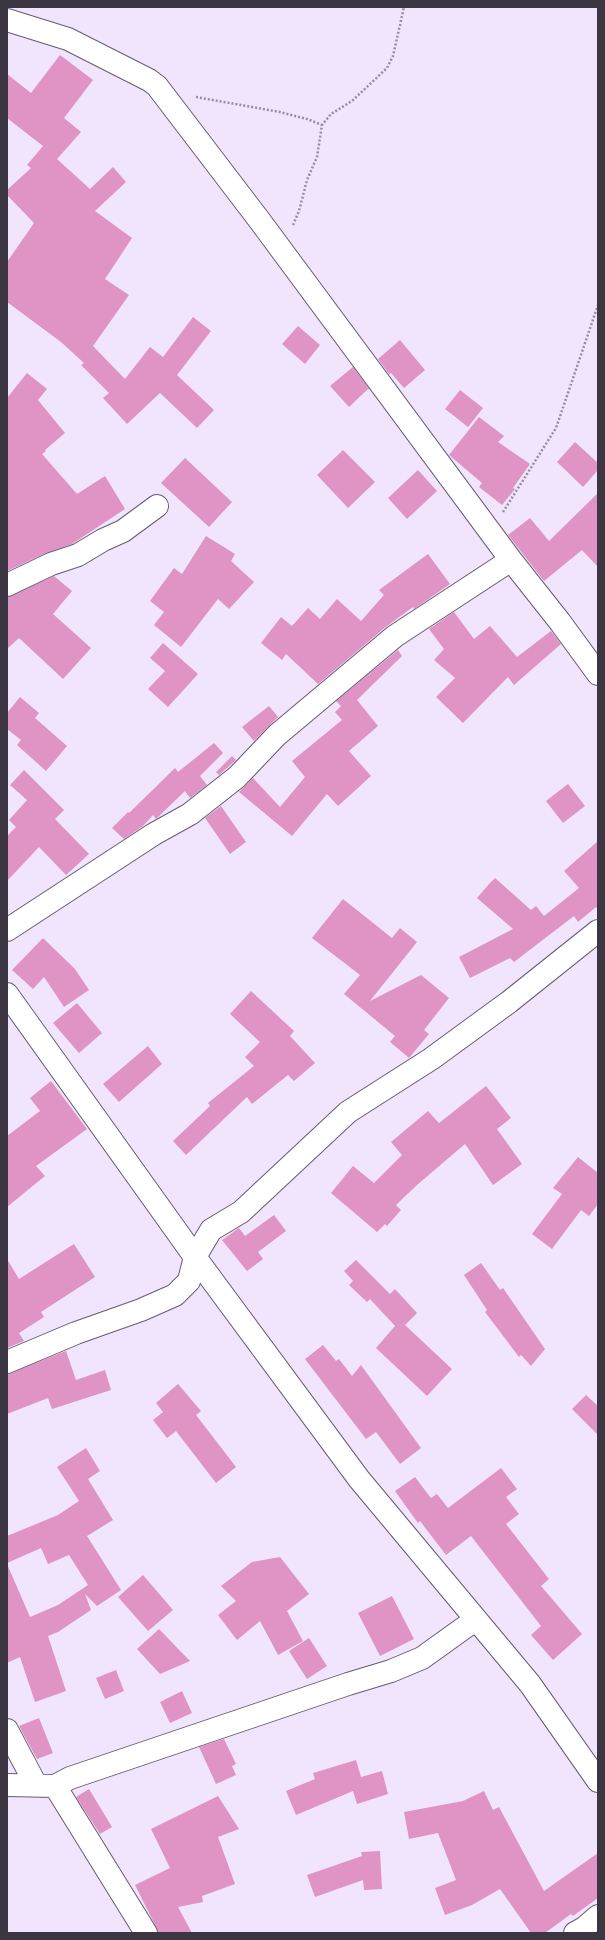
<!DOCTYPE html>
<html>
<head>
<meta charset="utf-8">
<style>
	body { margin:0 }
	#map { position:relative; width:605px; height:1940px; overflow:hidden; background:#f0e5fc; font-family:Montserrat,sans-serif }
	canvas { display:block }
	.frame { position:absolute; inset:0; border:8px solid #3c3642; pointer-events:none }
</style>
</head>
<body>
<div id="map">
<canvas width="605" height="1940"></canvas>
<div class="frame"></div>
</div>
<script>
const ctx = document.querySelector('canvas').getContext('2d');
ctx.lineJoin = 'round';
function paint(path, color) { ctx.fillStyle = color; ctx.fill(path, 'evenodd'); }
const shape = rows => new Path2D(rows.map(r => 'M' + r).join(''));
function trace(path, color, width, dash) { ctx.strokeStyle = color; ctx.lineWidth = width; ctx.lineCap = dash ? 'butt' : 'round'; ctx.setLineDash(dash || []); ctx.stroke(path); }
paint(shape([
	[60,55,93,80,64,118,81,132,57,159,90,189,113,167,126,182,95,211,132,238,105,279,129,295,93,346,125,379,150,347,163,357,193,317,211,331,177,375,214,410,197,428,160,393,127,424,103,398,109,393,81,365,84,363,61,342,7,302,7,262,34,223,7,195,7,190,31,168,27,165,43,146,7,118,7,74,31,93],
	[298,326,320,345,305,364,282,344],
	[400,340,425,370,404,388,391,373,389,374,378,359],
	[353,367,370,390,368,389,349,407,330,386],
	[27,373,47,389,38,400,65,433,45,450,46,451,42,454,77,494,105,476,125,509,72,544,46,553,7,571,7,398],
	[460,390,483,408,468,427,445,409],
	[479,417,504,436,498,442,530,464,513,488,515,489,502,505,479,487,482,483,449,455],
	[575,442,598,463,598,470,583,487,557,462],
	[343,450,375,482,348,508,317,475],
	[185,458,232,502,209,527,161,483],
	[418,470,437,491,407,519,388,498],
	[598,493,598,567,582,550,544,581,508,535,530,518,549,541],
	[206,536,235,554,231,561,254,582,229,609,218,599,181,647,154,625,164,612,150,601,174,568,182,574],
	[428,554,450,584,414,609,413,607,387,626,318,684,286,654,282,660,261,643,281,617,292,626,308,608,320,619,337,599,361,621,384,595,379,590],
	[54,576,72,591,53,614,91,648,63,679,19,638,7,649,7,597],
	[454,612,474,639,490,626,517,657,551,631,561,644,514,685,508,677,463,723,436,697,455,678,434,660,444,649,429,629],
	[163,643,198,674,168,707,148,689,165,671,150,658],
	[398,650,402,656,357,700,378,726,349,751,371,776,338,806,327,794,292,836,239,792,253,778,280,807,305,777,292,761,342,720,335,712,341,706,336,701],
	[20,697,39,713,35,718,67,746,46,771,17,745,21,740,7,729,7,713],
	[269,706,278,717,254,741,242,727],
	[214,743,223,753,200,776,207,785,190,798,185,791,158,817,156,819,153,815,143,826,124,839,112,828,128,812,129,813,175,768,178,772],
	[232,756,236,760,219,775,216,772],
	[24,770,64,810,55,819,89,854,66,875,39,847,7,881,7,836,16,827,9,820,27,800,10,785],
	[568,784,585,806,563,823,546,801],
	[221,806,246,842,230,854,205,818],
	[598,841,598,910,596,907,578,922,574,916,514,962,510,958,470,978,459,957,513,929,477,898,489,884,495,878,531,910,536,906,544,916,579,888,564,871],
	[343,899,392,938,400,928,417,942,370,1001,421,975,449,998,424,1030,429,1034,409,1058,390,1042,395,1036,344,994,360,975,312,938],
	[43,938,75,969,89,990,64,1007,44,977,33,989,12,970],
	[251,991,294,1031,290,1036,315,1063,294,1081,288,1075,252,1104,247,1097,186,1155,173,1141,210,1106,208,1103,254,1066,245,1057,260,1042,230,1014],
	[77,1003,102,1033,79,1053,53,1023],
	[148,1046,162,1064,119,1102,103,1084],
	[51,1081,87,1129,36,1166,45,1176,7,1207,7,1136,40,1111,30,1098],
	[486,1086,511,1118,497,1129,522,1164,493,1185,465,1144,417,1185,396,1205,401,1210,387,1226,385,1224,377,1232,331,1193,353,1166,374,1183,402,1155,391,1142,428,1111,439,1123],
	[578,1157,598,1173,598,1204,589,1216,581,1210,552,1249,532,1234,562,1194,553,1188],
	[274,1215,286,1231,258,1252,263,1259,247,1271,222,1240,239,1228,245,1236],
	[74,1244,95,1277,41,1312,44,1317,19,1333,24,1341,7,1348,7,1259,19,1279],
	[356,1260,390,1294,395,1289,417,1313,405,1325,452,1369,427,1396,376,1348,395,1326,370,1299,367,1302,349,1285,353,1281,344,1271],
	[481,1263,500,1290,503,1288,545,1349,531,1366,521,1355,519,1357,485,1312,487,1310,464,1275],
	[323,1345,336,1361,339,1359,352,1376,361,1365,421,1448,400,1464,376,1432,366,1439,305,1359],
	[66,1351,76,1380,105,1370,111,1390,52,1409,48,1398,7,1414,7,1374],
	[178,1384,201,1411,196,1415,236,1467,216,1483,176,1431,167,1438,153,1420,163,1412,156,1403],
	[586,1395,598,1406,598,1435,572,1409],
	[86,1448,100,1471,88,1479,113,1520,87,1536,121,1590,97,1606,85,1594,91,1610,58,1632,48,1636,66,1691,35,1702,20,1657,7,1663,7,1564,30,1617,58,1605,88,1585,69,1555,48,1564,41,1548,7,1563,7,1536,58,1515,79,1501,57,1467],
	[501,1468,517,1489,506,1497,519,1514,506,1524,549,1579,541,1586,582,1634,553,1660,531,1635,541,1626,471,1536,446,1555,420,1521,418,1523,395,1491,415,1477,431,1498,437,1494,448,1508],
	[280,1557,309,1594,287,1611,303,1641,278,1655,260,1621,237,1640,218,1615,236,1601,221,1586,252,1562],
	[143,1575,173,1610,148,1631,118,1597],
	[392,1596,414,1639,380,1656,358,1613],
	[159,1629,190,1661,160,1674,137,1649],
	[309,1638,327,1666,307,1679,289,1651],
	[116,1670,124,1691,105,1699,96,1678],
	[182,1691,192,1713,170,1723,160,1702],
	[39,1718,53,1753,37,1759,19,1726],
	[224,1739,236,1764,232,1766,236,1775,216,1784,199,1747],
	[356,1760,361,1777,382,1771,388,1794,357,1804,353,1791,296,1815,286,1791,315,1779,313,1773],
	[89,1789,112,1827,100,1834,76,1797],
	[484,1791,493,1810,499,1807,544,1891,598,1853,598,1898,573,1916,571,1914,545,1933,531,1933,500,1889,472,1905,445,1915,435,1888,456,1880,438,1833,409,1839,404,1812,463,1801],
	[218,1796,239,1829,218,1837,235,1884,202,1896,203,1902,178,1907,192,1933,159,1933,135,1885,170,1868,151,1829],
	[380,1851,382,1889,364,1890,363,1880,315,1897,307,1875,362,1856,361,1852]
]), '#df94c5');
const minor = shape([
	[7,20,68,39,149,80,157,86,260,221,511,560,560,622,598,674],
	[7,585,51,564,78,555,103,540,123,531,157,506],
	[7,930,154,834,190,814,237,777,277,735,395,636,511,560],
	[7,994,195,1257,359,1479,530,1684,598,1781],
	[7,1362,76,1333,141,1310,175,1295,189,1281,195,1257,211,1230,241,1212,348,1112,431,1059,509,1002,598,931],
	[7,1730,36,1785],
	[7,1785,55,1786,70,1778,348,1684,391,1671,422,1658,475,1620],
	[55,1786,146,1933],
	[575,1933,584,1928,598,1916]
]);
trace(minor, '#675b74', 24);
trace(shape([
	[196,97,280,112,307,119,322,125],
	[293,225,299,211,307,180,317,157,322,125,331,114,352,101,387,68,393,56,404,7],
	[503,512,556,428,598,305]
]), '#968d9f', 2.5, [2, 2]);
trace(minor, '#fff', 22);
</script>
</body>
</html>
